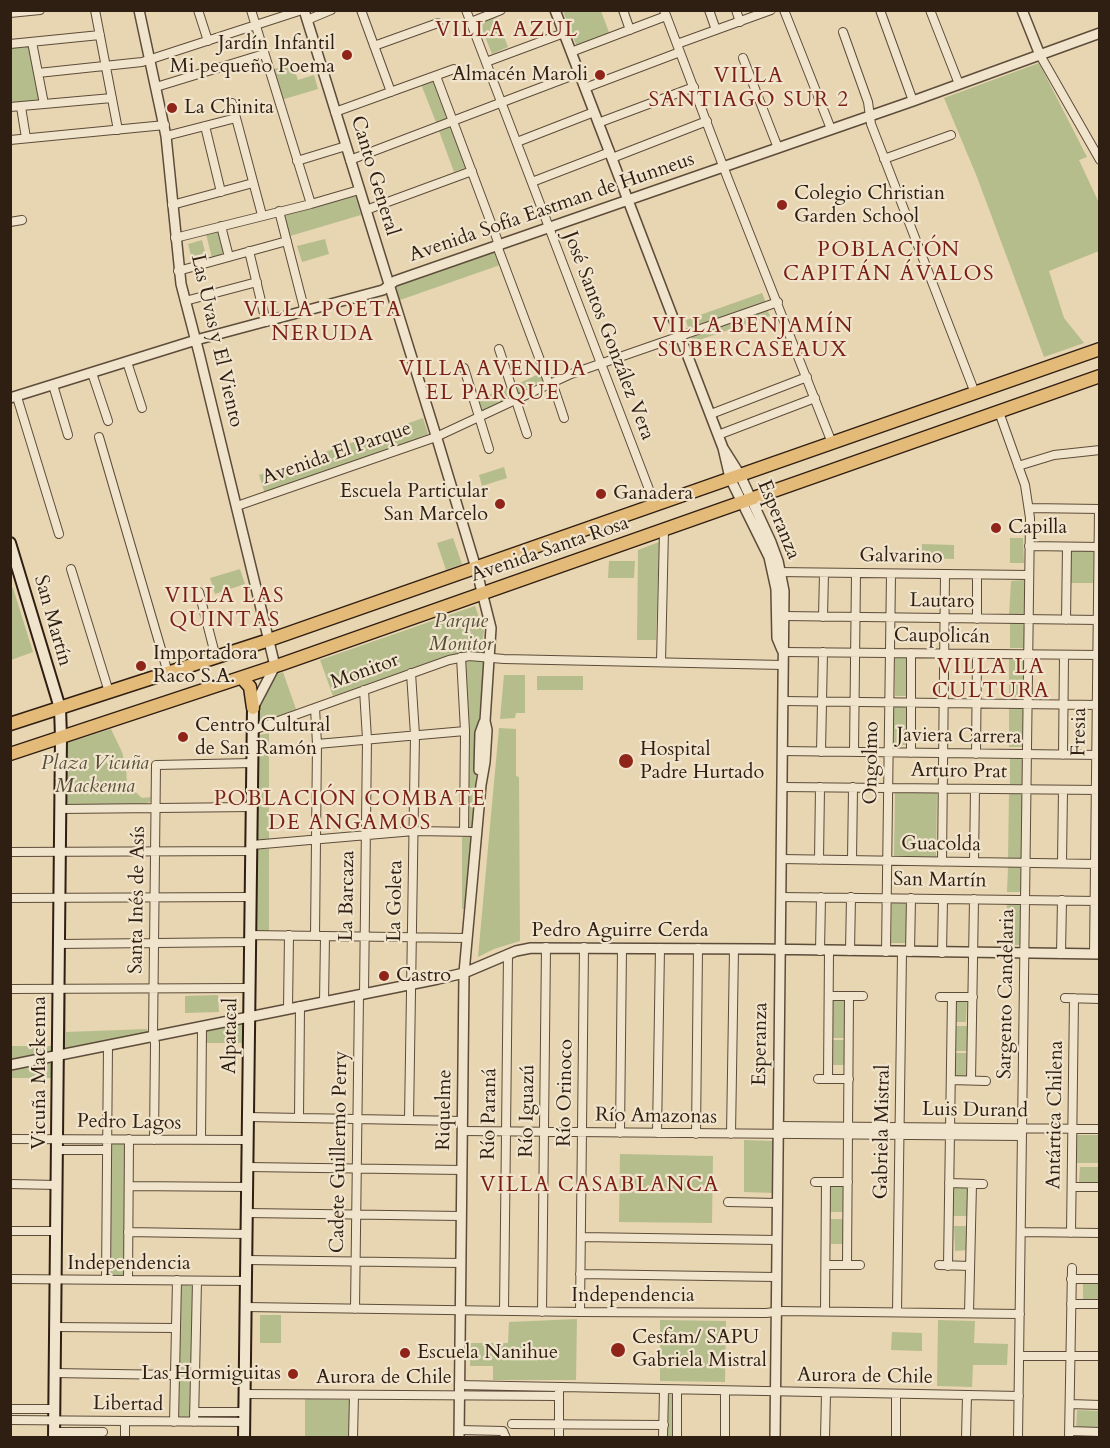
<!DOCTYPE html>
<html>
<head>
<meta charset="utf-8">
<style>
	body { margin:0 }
	#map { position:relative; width:1110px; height:1448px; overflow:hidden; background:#e8d5b1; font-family:Cardo,serif }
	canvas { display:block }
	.frame { position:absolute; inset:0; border:12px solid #2f1e12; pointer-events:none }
</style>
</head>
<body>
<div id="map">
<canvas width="1110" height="1448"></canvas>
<div class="frame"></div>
</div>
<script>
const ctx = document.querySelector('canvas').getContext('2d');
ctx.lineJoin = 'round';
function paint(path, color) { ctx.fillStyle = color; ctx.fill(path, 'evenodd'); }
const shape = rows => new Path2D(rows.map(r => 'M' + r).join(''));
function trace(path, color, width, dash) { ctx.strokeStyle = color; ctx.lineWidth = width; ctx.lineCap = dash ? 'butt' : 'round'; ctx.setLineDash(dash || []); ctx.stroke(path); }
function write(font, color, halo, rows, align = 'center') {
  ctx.font = font + ' Cardo,serif'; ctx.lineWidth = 4.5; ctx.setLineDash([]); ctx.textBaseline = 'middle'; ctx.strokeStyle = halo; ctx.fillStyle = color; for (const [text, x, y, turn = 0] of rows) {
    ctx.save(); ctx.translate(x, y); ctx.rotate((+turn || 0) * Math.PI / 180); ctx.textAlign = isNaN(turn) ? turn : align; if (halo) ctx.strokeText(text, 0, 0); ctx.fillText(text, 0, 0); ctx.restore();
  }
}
paint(shape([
	[563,11,601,11,610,35,577,47],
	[496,17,508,47,492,54,480,24],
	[30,46,42,102,11,105,10,48],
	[292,63,298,80,314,75,318,89,281,100,272,70],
	[1039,63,1087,157,1079,160,1100,205,1099,251,1049,271,1064,318,1084,343,1044,357,977,177,944,98],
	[435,79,450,120,437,125,421,84],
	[452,126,468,167,454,172,439,131],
	[355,196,361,215,290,236,284,215],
	[220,230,227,254,212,258,206,234],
	[325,239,329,254,302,262,297,246],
	[202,240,207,259,193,263,188,244],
	[495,252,500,265,400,300,395,286],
	[762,293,766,303,688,328,686,320],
	[767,309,770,316,693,342,690,333],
	[541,373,544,380,517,396,513,386],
	[507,388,512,399,481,413,477,399],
	[423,418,429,437,265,494,259,475],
	[504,467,507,478,482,486,479,475],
	[453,538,462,564,446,570,437,543],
	[1010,538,1023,538,1024,563,1010,563],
	[659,542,656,640,637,640,638,550],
	[922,544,954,545,954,559,922,558],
	[1070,551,1094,551,1093,583,1070,583],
	[609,561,635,561,634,578,608,578],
	[240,569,245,584,215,594,210,578],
	[1025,580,1025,616,1009,616,1011,581],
	[13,588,33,652,11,660,10,589],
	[475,606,484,631,481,651,449,655,333,696,320,660],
	[1010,623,1024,623,1024,648,1010,648],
	[895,658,910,658,910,696,895,696],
	[1009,659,1024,659,1024,697,1009,697],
	[480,660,484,662,484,667,477,738,474,827,468,827,470,735,465,661],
	[283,672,297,712,257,724,257,707,274,675],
	[504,675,525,675,525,713,516,713,515,718,500,719],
	[537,676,583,676,583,690,537,690],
	[894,707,909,707,909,745,894,745],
	[1009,709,1024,709,1024,747,1009,747],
	[499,728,516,729,516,776,519,777,520,941,494,949,478,957],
	[111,729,122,752,126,766,127,784,142,798,151,797,150,802,144,804,72,807,68,805,64,798,66,743],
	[269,733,269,842,256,844,256,736],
	[1010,759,1023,759,1023,784,1010,784],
	[895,791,937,791,936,857,894,856],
	[1009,793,1023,794,1022,859,1008,859],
	[473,836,466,909,462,909,462,837],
	[255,849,269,849,269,932,255,933],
	[1008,867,1021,867,1021,892,1007,892],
	[892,901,909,901,908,943,891,943],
	[1007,902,1022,902,1022,945,1006,945],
	[62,994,66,994,66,1032,147,1029,148,1033,61,1049],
	[218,995,219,1012,185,1013,185,996],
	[955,998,967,998,966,1022,955,1022],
	[832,1001,847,1001,848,1038,830,1038],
	[242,1024,246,1026,245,1043,206,1043,206,1031],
	[956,1026,968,1026,967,1051,956,1051],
	[833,1040,844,1040,844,1065,833,1065],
	[10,1046,54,1046,54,1052,11,1061],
	[955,1053,967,1053,966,1077,955,1077],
	[51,1062,54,1065,54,1078,12,1078,11,1070],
	[1076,1135,1099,1135,1099,1163,1077,1163],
	[744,1140,774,1141,774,1193,744,1192],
	[110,1143,127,1143,124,1276,108,1276],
	[620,1154,713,1156,712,1223,619,1222],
	[1080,1167,1099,1167,1099,1182,1079,1182],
	[830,1185,843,1185,843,1212,829,1212],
	[953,1186,967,1186,967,1216,953,1216],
	[831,1219,844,1219,845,1244,831,1244],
	[954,1226,968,1226,968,1250,955,1251],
	[1083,1282,1099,1282,1099,1300,1083,1300],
	[180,1285,195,1286,192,1419,177,1419],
	[260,1315,281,1315,281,1343,260,1343],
	[577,1319,576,1380,493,1380,493,1366,470,1366,470,1343,508,1343,509,1322],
	[660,1320,726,1321,725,1382,660,1381],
	[938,1320,975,1321,974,1343,1008,1344,1007,1365,973,1365,972,1387,937,1386],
	[892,1332,922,1333,922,1351,891,1350],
	[667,1395,675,1395,674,1437,666,1438],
	[305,1399,350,1400,350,1437,305,1438],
	[1077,1410,1099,1411,1099,1430,1076,1429]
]), '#b5bd8d');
const minor = shape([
	[95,10,118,130],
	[198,10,208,41],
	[251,10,311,204],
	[361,10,391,92],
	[466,10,655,505],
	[623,10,630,30],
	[664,10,728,179,832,443],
	[709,10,716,30],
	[736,10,740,22],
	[784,10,831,129],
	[880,10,913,101],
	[930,10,959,84],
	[10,13,40,10],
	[307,20,331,10],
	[471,22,501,10],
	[843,32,868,102,871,124,975,393],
	[32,42,44,104],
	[10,44,100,35],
	[677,44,771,10],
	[374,46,438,23],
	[571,52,666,16],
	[1040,55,1100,160],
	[743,58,778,148],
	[486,62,564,33],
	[38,73,142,62,302,10],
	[436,76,497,239,499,251,549,384,554,388,564,418],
	[156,87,264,54],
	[585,88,680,52],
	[232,103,262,215],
	[10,107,112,98],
	[21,107,26,138],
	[335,112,454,69],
	[598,123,694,87],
	[205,126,221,192],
	[166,136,236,118],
	[10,140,165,125],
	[517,142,594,112],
	[612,158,707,121],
	[884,159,951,135],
	[350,160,579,73],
	[297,161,346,146],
	[532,182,610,152],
	[172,205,253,183],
	[366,210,472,171],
	[279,211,305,312],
	[10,222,22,220],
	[221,226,229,257],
	[175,238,311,204,359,190],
	[249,251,266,322],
	[178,271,287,241],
	[185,301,257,282],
	[499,349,527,434],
	[127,362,142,408],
	[464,368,489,449],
	[92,373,108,421],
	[53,385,68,435],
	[17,397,59,534],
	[999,412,1025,485,1030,518,1018,1438],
	[711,414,807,377],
	[718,435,815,398],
	[99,437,168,673],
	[1018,466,1054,455,1100,450],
	[237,506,436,437,571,374,778,302],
	[1029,508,1100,509],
	[1029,546,1100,547],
	[71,569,109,692],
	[776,572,1029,575],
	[199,592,216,658],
	[784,616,1100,620],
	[823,617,824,573],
	[977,619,977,575],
	[1066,620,1067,547],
	[783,652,1100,655],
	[461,657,465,731,464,832],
	[661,662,664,530],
	[783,701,1100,705],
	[253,730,449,660,469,656,504,659,783,665],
	[317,744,465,731],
	[782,751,1100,755],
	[821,752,823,652],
	[854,752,856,573],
	[911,753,911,653],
	[976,754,977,654],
	[1063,755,1064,655],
	[782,787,1100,790],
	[61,809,252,807],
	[252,845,414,831,477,832],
	[10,852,252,851],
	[781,859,1098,864],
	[819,860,820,787],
	[852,860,853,787],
	[942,862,945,574],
	[974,862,975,789],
	[1062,863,1063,790],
	[781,897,1098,901],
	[10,898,251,897],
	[250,935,467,938],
	[315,936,317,744,315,708],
	[59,944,250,942],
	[820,951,821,897],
	[850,951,851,897],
	[886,952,891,574],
	[910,952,911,898],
	[942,953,943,899],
	[1061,954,1062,900],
	[1094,954,1099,509],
	[10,989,250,988],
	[364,994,367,739,364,690],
	[829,996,863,996],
	[940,997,973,997],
	[1065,998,1100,999],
	[324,1002,325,936],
	[288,1009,289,935],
	[818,1079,849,1079],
	[828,1079,829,951],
	[951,1080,986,1081],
	[971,1080,974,899],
	[248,1117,462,1121],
	[299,1118,300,1006],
	[409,1120,415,735,411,673],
	[778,1126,1100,1129],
	[462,1131,1022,1136],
	[620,1133,622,948],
	[657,1133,660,948],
	[696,1134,698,948],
	[731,1134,734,949],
	[10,1139,248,1140],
	[154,1140,155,1043,153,1036,156,765,253,763],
	[201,1140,202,1026],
	[58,1150,107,1150],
	[248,1167,462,1170],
	[815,1182,848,1182],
	[949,1183,983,1184],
	[10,1184,57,1185],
	[129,1186,247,1187],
	[1072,1187,1100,1187],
	[728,1202,777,1203],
	[247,1213,461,1216],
	[10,1231,57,1231],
	[128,1232,247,1234],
	[1021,1232,1100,1233],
	[1071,1233,1074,998],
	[581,1237,777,1240],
	[247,1260,461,1263],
	[826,1265,860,1265],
	[847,1265,849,996],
	[939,1265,970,1266],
	[948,1266,952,997],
	[580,1274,776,1277],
	[10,1279,246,1281],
	[1071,1279,1100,1279],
	[106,1280,108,1045],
	[128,1280,129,1139],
	[1071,1304,1100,1304],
	[246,1307,580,1312,766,1313,783,1311,1020,1314],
	[355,1309,359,995],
	[504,1311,508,954],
	[825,1311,826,1182],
	[542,1312,546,947],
	[580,1312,584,947],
	[897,1312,902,952],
	[969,1313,972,1184],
	[55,1327,176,1328],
	[1019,1356,1100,1356],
	[54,1373,175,1375],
	[459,1385,1019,1396],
	[245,1394,559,1396],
	[1070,1404,1100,1405],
	[10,1409,54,1409],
	[194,1412,245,1412],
	[10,1420,245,1422],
	[174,1422,177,1280],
	[194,1422,197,1281],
	[512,1424,664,1425],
	[459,1430,503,1431,506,1438],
	[1070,1431,1100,1432],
	[54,1432,103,1432],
	[125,1438,125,1421],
	[353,1438,354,1395],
	[559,1438,559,1392],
	[663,1438,664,1390],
	[677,1438,677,1390],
	[725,1438,725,1391],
	[825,1438,826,1393],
	[896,1438,896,1394],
	[966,1438,967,1395],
	[1069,1438,1072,1268]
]);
const tertiary = shape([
	[139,10,166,136,181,284,199,353,275,666,253,708],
	[304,10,438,442,476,568,491,628,485,721,487,730,485,762,481,785,464,973,459,1438],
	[555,10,723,448,730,478,769,557,776,589,777,638,782,650],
	[1022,10,1040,55],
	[10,398,196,340,383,290,395,281,913,101,1100,33],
	[723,448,740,475,771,542,778,561,784,591,775,1438],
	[479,770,480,733,484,722],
	[10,1065,438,979,464,973,516,951,531,948,760,949,1100,954]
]);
const secondary = shape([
	[10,543,60,708,61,737,54,1438],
	[244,1438,253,708]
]);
const primary = shape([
	[242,678,250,687,253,708],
	[10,724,269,640,1100,349],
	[10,754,282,664,1100,376]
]);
trace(minor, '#5d4c3a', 10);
trace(tertiary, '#5d4c3a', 12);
trace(secondary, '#2f1e12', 14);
trace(primary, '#2f1e12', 15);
trace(minor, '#f0e4cc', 8);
trace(tertiary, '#f0e4cc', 9);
trace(secondary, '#f0e4cc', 10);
trace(primary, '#e4ba78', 12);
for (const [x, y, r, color] of [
	[347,55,6,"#8f2418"],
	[600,75,6,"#8f2418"],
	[172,108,6,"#8f2418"],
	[782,205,6,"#8f2418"],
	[601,494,6,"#8f2418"],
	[500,504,6,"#8f2418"],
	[996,528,6,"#8f2418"],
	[141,666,6,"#8f2418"],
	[183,737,6,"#8f2418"],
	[626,761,8,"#8f2418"],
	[384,976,6,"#8f2418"],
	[618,1350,8,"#8f2418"],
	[405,1353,6,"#8f2418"],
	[293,1374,6,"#8f2418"]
]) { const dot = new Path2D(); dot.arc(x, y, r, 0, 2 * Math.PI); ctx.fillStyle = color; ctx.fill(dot); trace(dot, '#f0e4cc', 2); }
write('20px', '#2f1e12', '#f0e4cc', [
	["Jardín Infantil",335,44,"right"],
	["Mi pequeño Poema",335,67,"right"],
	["Almacén Maroli",588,75,"right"],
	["La Chinita",184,108],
	["Colegio Christian",794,194],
	["Garden School",794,217],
	["Escuela Particular",488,492,"right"],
	["San Marcelo",488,515,"right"],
	["Ganadera",613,494],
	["Capilla",1008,528],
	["Importadora",153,654],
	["Raco S.A.",153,677],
	["Centro Cultural",195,726],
	["de San Ramón",195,749],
	["Hospital",640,750],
	["Padre Hurtado",640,773],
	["Castro",396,976],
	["Cesfam/ SAPU",632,1338],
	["Gabriela Mistral",632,1361],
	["Escuela Nanihue",417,1353],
	["Las Hormiguitas",281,1374,"right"]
], 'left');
write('20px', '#2f1e12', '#f0e4cc', [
	["Canto General",374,176,73],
	["Avenida Sofía Eastman de Hunneus",552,208,-19],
	["José Santos González Vera",608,336,69],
	["Las Uvas y El Viento",216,341,77],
	["Avenida El Parque",337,454,-19],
	["Esperanza",778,520,68],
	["Avenida Santa Rosa",550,550,-19],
	["Galvarino",901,557,1],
	["Lautaro",942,602,1],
	["San Martín",52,621,74],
	["Caupolicán",942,637,1],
	["Monitor",365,672,-20],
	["Fresia",1080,732,-89],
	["Javiera Carrera",959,737,1],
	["Ongolmo",872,763,-89],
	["Arturo Prat",959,772,1],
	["Guacolda",941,845,1],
	["San Martín",940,881,1],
	["La Barcaza",348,896,-89],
	["Santa Inés de Asís",138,900,-89],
	["La Goleta",396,901,-89],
	["Pedro Aguirre Cerda",620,931],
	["Sargento Candelaria",1007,994,-89],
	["Alpatacal",231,1036,-89],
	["Esperanza",761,1044,-89],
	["Vicuña Mackenna",40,1073,-90],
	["Río Orinoco",566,1093,-89],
	["Riquelme",445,1110,-89],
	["Río Iguazú",528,1111,-89],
	["Luis Durand",975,1111,1],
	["Río Paraná",490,1114,-89],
	["Antártica Chilena",1056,1115,-89],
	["Río Amazonas",656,1117,1],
	["Pedro Lagos",129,1123,1],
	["Gabriela Mistral",883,1132,-89],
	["Cadete Guillermo Perry",340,1152,-89],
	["Independencia",129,1264],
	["Independencia",633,1296],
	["Aurora de Chile",865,1377,1],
	["Aurora de Chile",384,1378],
	["Libertad",128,1405,1]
]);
write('italic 20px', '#574e37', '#f0e4cc', [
	["Parque",461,622],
	["Monitor",461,645],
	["Plaza Vicuña",95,764],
	["Mackenna",95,787]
]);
ctx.letterSpacing = '1.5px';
write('21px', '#7a1f14', '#f0e4cc', [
	["VILLA AZUL",507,31],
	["VILLA",749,77],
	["SANTIAGO SUR 2",749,101],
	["POBLACIÓN",889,251],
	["CAPITÁN ÁVALOS",889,275],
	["VILLA POETA",323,311],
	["NERUDA",323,335],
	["VILLA BENJAMÍN",753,327],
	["SUBERCASEAUX",753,351],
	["VILLA AVENIDA",493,370],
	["EL PARQUE",493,394],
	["VILLA LAS",225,597],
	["QUINTAS",225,621],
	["VILLA LA",991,668],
	["CULTURA",991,692],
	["POBLACIÓN COMBATE",350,800],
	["DE ANGAMOS",350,824],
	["VILLA CASABLANCA",600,1186]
]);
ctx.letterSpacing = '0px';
</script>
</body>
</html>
